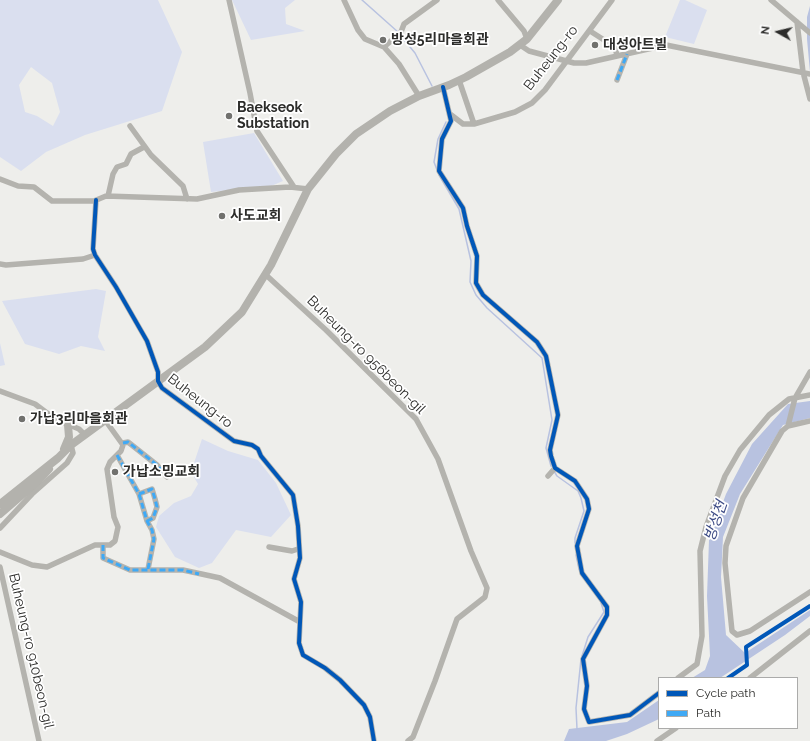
<!DOCTYPE html>
<html>
<head>
<meta charset="utf-8">
<style>
	body { margin:0 }
	#map { position:relative; width:810px; height:741px; overflow:hidden; background:#eeeeeb; font-family:Raleway,sans-serif }
	canvas { display:block }
	.legend { position:absolute; left:658px; top:677px; width:140px; height:52px; box-sizing:border-box; background:#fff; border:1px solid #ababaa; margin:0; padding:5px 7px; list-style:none; font-size:12px; color:#2d2d2b }
	.legend li { display:flex; align-items:center; gap:8px; height:20px }
	.legend b { width:20px; border:1px solid #ababaa }
	.north { position:absolute; left:758px; top:12px; width:40px; height:40px; -webkit-text-stroke:3px #fff; paint-order:stroke; rotate:278deg; font-size:11px; font-weight:700; line-height:16px; text-align:center; color:#2d2d2b }
	.north::after { content:''; display:block; margin:auto; width:14px; height:18px; background:#2d2d2b; clip-path:polygon(50% 0,100% 100%,50% 72%,0 100%) }
</style>
</head>
<body>
<div id="map">
<canvas width="810" height="741"></canvas>
<ul class="legend">
<li><b style="height:5px;background:#0057b8"></b>Cycle path</li>
<li><b style="height:5px;background:#3fa9f5"></b>Path</li>
</ul>
<div class="north">N</div>
</div>
<script>
const ctx = document.querySelector('canvas').getContext('2d');
ctx.lineJoin = 'round';
function paint(path, color) { ctx.fillStyle = color; ctx.fill(path, 'evenodd'); }
const shape = rows => new Path2D(rows.map(r => 'M' + r).join(''));
function trace(path, color, width, dash) { ctx.strokeStyle = color; ctx.lineWidth = width; ctx.lineCap = dash ? 'butt' : 'round'; ctx.setLineDash(dash || []); ctx.stroke(path); }
function write(font, color, halo, rows, align = 'center') {
  ctx.font = font + ' Raleway,"Noto Sans KR",sans-serif'; ctx.lineWidth = 3.5; ctx.setLineDash([]); ctx.textBaseline = 'middle'; ctx.strokeStyle = halo; ctx.fillStyle = color; for (const [text, x, y, turn = 0] of rows) {
    ctx.save(); ctx.translate(x, y); ctx.rotate((+turn || 0) * Math.PI / 180); ctx.textAlign = isNaN(turn) ? turn : align; if (halo) ctx.strokeText(text, 0, 0); ctx.fillText(text, 0, 0); ctx.restore();
  }
}
paint(shape([
	[0,0,158,0,182,52,162,111,85,135,46,152,21,171,0,157],
	[31,67,52,83,60,112,53,126,37,116,25,112,19,85],
	[232,0,295,0,285,8,286,24,305,31,251,40],
	[680,0,685,0,707,10,694,44,665,37],
	[254,133,283,181,271,186,211,192,203,142],
	[96,289,106,291,98,337,105,351,81,346,59,354,25,344,2,301],
	[0,343,5,365,0,366],
	[202,439,228,451,258,460,276,483,291,515,271,537,236,530,212,563,199,568,175,557,156,527,159,516,174,503,191,496,198,484,188,467,193,466]
]), '#dadfef');
paint(shape([
	[810,6,810,72,807,39,807,17],
	[810,401,810,418,783,425,740,494,723,537,721,577,726,635,745,653,810,610,810,616,785,635,720,678,692,678,705,670,710,656,707,596,709,540,726,494,752,444,788,404],
	[659,700,659,719,627,734,606,741,564,741,569,729,627,722]
]), '#b8c2e0');
trace(shape([
	[362,0,398,32],
	[400,35,415,53,432,86],
	[437,170,434,162,438,139,446,122],
	[439,175,459,209,471,261,470,282,476,295,487,308,542,358,552,420,546,448,551,466],
	[554,471,557,476,578,491,581,498,584,511,575,538,575,543],
	[576,555,579,569],
	[582,656,588,637,604,612,601,603],
	[577,729,576,708,581,659]
]), '#b8c2e0', 1.5);
trace(shape([
	[229,0,250,93,257,131,294,187],
	[344,0,358,30,365,39,384,47,399,64,419,96],
	[498,0,524,31,527,39],
	[771,0,810,33],
	[797,22,803,72,810,99],
	[590,31,615,47,617,56],
	[520,45,529,51,574,63,586,63,666,45,810,74],
	[384,47,401,32,404,24,437,0],
	[459,80,474,124,515,112,532,103,545,90,612,0],
	[617,80,627,54],
	[443,87,451,121,442,139,439,171,463,208,467,226,477,256,476,283,483,295,537,342,546,356,558,415,550,450,551,456,555,468,575,481,587,499,589,509,577,546,582,573,607,607,607,615,583,659,587,686,584,709,589,722,630,715,659,693],
	[450,114,463,124,474,124],
	[130,126,151,155,183,186,187,199],
	[0,179,18,186,34,187,52,201,94,201,106,196,197,199,239,190,290,187,308,189],
	[108,196,113,174,117,167,126,164,131,154,144,147],
	[96,200,93,249,95,255,116,287,147,341,158,372,158,381,162,388,234,441,252,445,258,449,261,456,293,495,298,526,300,558,294,579,301,602,299,643,303,655,325,668,340,680,364,705,370,717,374,741],
	[0,264,6,265,83,259,95,255],
	[266,275,326,330,416,419,438,459,471,551,487,588,485,597,457,619,435,681,413,737,408,741],
	[810,372,795,398,788,426,782,431,743,498,726,546,725,563,732,631,737,635,750,631,810,592],
	[0,391,35,404,55,419,79,429,85,435],
	[788,426,810,421],
	[123,443,128,442,157,465,167,477],
	[117,455,139,494,147,521,152,530,154,539,148,569],
	[548,476,555,468],
	[139,494,152,489,155,499,157,507,153,518,147,521],
	[0,528,32,494,67,463,73,453,71,445],
	[103,545,103,558,130,570,183,570,220,578,300,622],
	[269,547,292,551,298,549],
	[0,552,32,565,47,567,95,545,110,545,115,541,118,527,114,517,107,469,110,462,121,451,123,445,105,420],
	[0,567,39,741],
	[678,678,697,664,702,636,700,551,706,527,725,476,740,450,769,415,789,399,810,395],
	[750,678,810,631],
	[657,741,676,728]
]), '#b4b3ae', 5.5);
trace(shape([
	[64,449,69,437,68,425],
	[0,504,58,458,71,445,205,347,242,312,271,265,308,189,336,154,356,134,390,111,419,96,449,85,466,77,510,52,527,39,558,0],
	[0,514,37,482,49,469]
]), '#b3b2ad', 8);
trace(shape([
	[617,80,627,54],
	[123,443,128,442,157,465,167,477],
	[117,455,139,494,147,521,152,530,154,539,148,569],
	[139,494,152,489,155,499,157,507,153,518,147,521],
	[103,545,103,558,130,570,183,570,199,574]
]), '#3fa9f5', 3, [6, 3]);
trace(shape([
	[443,87,451,121,442,139,439,171,463,208,467,226,477,256,476,283,483,295,537,342,546,356,558,415,550,450,551,456,555,468,575,481,587,499,589,509,577,546,582,573,607,607,607,615,583,659,587,686,584,709,589,722,630,715,659,693],
	[96,200,93,249,95,255,116,287,147,341,158,372,158,381,162,388,234,441,252,445,258,449,261,456,293,495,298,526,300,558,294,579,301,602,299,643,303,655,325,668,340,680,364,705,370,717,374,741],
	[728,678,747,665,746,647,810,606]
]), '#0057b8', 4);
for (const [x, y, r, color] of [
	[383,40,4,"#71716e"],
	[595,45,4,"#71716e"],
	[229,116,4,"#71716e"],
	[222,216,4,"#71716e"],
	[22,419,4,"#71716e"],
	[115,472,4,"#71716e"]
]) { const dot = new Path2D(); dot.arc(x, y, r, 0, 2 * Math.PI); ctx.fillStyle = color; ctx.fill(dot); trace(dot, '#fff', 1.5); }
write('bold 14px', '#2d2d2b', '#fff', [
	["방성5리마을회관",391,40],
	["대성아트빌",603,45],
	["Baekseok",237,108],
	["Substation",237,124],
	["사도교회",230,216],
	["가납3리마을회관",30,419],
	["가납소밍교회",123,472]
], 'left');
write('14px', '#2d2d2b', '#fff', [
	["Buheung-ro",551,58,-52],
	["Buheung-ro 956beon-gil",366,355,45],
	["Buheung-ro",200,401,38],
	["Buheung-ro 910beon-gil",31,651,77]
]);
write('italic 15px', '#3e4c86', '#fff', [
	["방성천",716,521,-71]
]);
</script>
</body>
</html>
